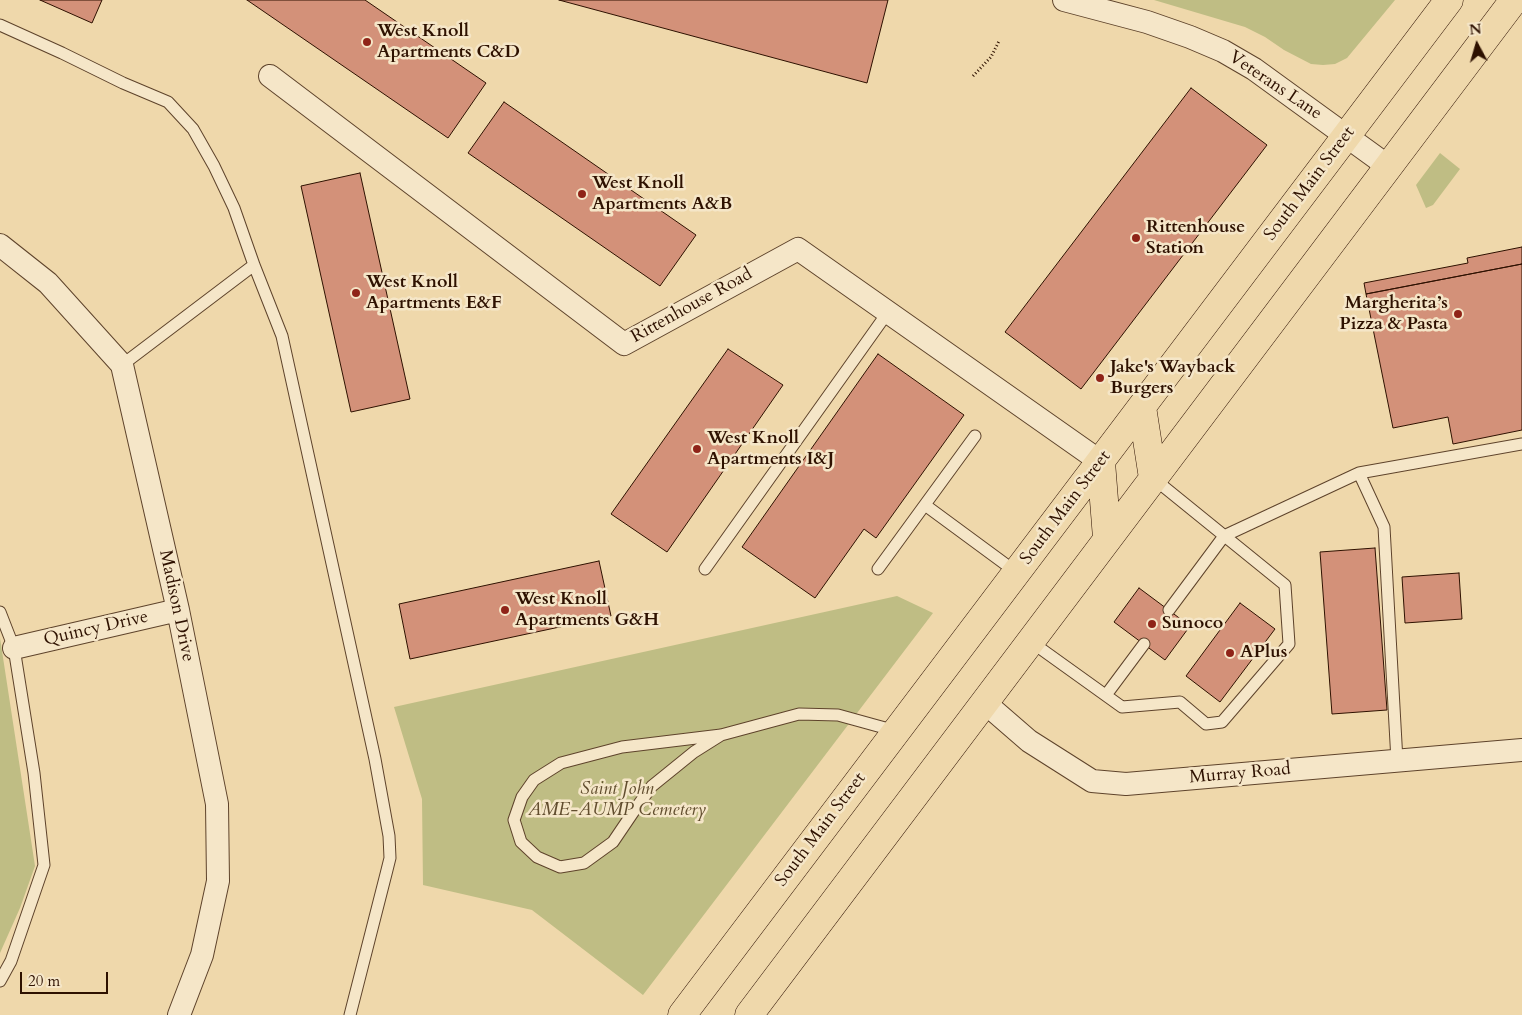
<!DOCTYPE html>
<html>
<head>
<meta charset="utf-8">
<style>
	body { margin:0 }
	#map { position:relative; width:1522px; height:1015px; overflow:hidden; background:#efd8ab; font-family:Cardo,serif }
	canvas { display:block }
	.north { position:absolute; left:1452px; top:20px; width:50px; height:50px; -webkit-text-stroke:4px #f5e6c8; paint-order:stroke; rotate:354deg; font-size:14px; font-weight:700; line-height:20px; text-align:center; color:#2e1100 }
	.north::after { content:''; display:block; margin:auto; width:18px; height:22px; background:#2e1100; clip-path:polygon(50% 0,100% 100%,50% 72%,0 100%) }
	.scale { position:absolute; left:20px; top:972px; width:88px; height:22px; box-sizing:border-box; border:2px solid #2e1100; border-top:0; padding-left:6px; font-size:15px; line-height:18px; white-space:nowrap; color:#2e1100; -webkit-text-stroke:4px #f5e6c8; paint-order:stroke }
</style>
</head>
<body>
<div id="map">
<canvas width="1522" height="1015"></canvas>
<div class="north">N</div>
<div class="scale">20 m</div>
</div>
<script>
const ctx = document.querySelector('canvas').getContext('2d');
ctx.lineJoin = 'round';
function paint(path, color) { ctx.fillStyle = color; ctx.fill(path, 'evenodd'); }
const shape = rows => new Path2D(rows.map(r => 'M' + r).join(''));
function trace(path, color, width, dash) { ctx.strokeStyle = color; ctx.lineWidth = width; ctx.lineCap = dash ? 'butt' : 'round'; ctx.setLineDash(dash || []); ctx.stroke(path); }
function write(font, color, halo, rows, align = 'center') {
  ctx.font = font + ' Cardo,serif'; ctx.lineWidth = 5; ctx.setLineDash([]); ctx.textBaseline = 'middle'; ctx.strokeStyle = halo; ctx.fillStyle = color; for (const [text, x, y, turn = 0] of rows) {
    ctx.save(); ctx.translate(x, y); ctx.rotate((+turn || 0) * Math.PI / 180); ctx.textAlign = isNaN(turn) ? turn : align; if (halo) ctx.strokeText(text, 0, 0); ctx.fillText(text, 0, 0); ctx.restore();
  }
}
paint(shape([
	[1154,0,1395,0,1347,58,1335,64,1323,65,1311,64,1284,50,1265,37,1245,27],
	[1440,153,1460,169,1433,205,1426,208,1416,185],
	[897,596,933,613,643,995,532,910,423,885,422,799,394,707],
	[0,638,35,866,20,908,0,953]
]), '#bfbd84');
const building = shape([
	[40,0,102,0,92,23,40,0],
	[247,0,365,0,486,83,448,138,247,0],
	[559,0,888,0,867,83,559,0],
	[1191,88,1267,145,1081,389,1005,332,1191,88],
	[504,102,696,235,660,286,468,153,504,102],
	[360,173,410,399,351,412,301,186,360,173],
	[1522,247,1522,264,1366,294,1364,283,1468,263,1467,258,1522,247],
	[1522,264,1522,430,1453,444,1448,417,1393,428,1366,294,1522,264],
	[728,349,783,385,667,552,611,514,728,349],
	[878,354,964,415,876,538,864,529,815,598,742,547,878,354],
	[1375,548,1387,710,1332,714,1320,552,1375,548],
	[599,561,611,616,410,659,399,604,599,561],
	[1459,573,1462,619,1405,623,1402,577,1459,573],
	[1139,588,1190,626,1165,660,1114,622,1139,588],
	[1240,603,1275,629,1220,702,1186,676,1240,603]
]);
paint(building, '#d39179');
trace(building, '#2e1100', 1);
const service = shape([
	[0,25,62,53,123,83,168,102,193,129,214,166,234,208,254,265,282,336,375,759,389,836,390,858,386,874,350,1015],
	[122,365,254,265],
	[1359,473,1384,527,1397,761],
	[925,505,1016,572],
	[705,569,888,312],
	[878,569,975,436],
	[1169,610,1224,536,1359,473,1522,444],
	[0,612,14,648,34,773,44,865,11,961,0,981],
	[1030,641,1122,707,1180,702,1206,724,1222,722,1289,644,1285,585,1153,478],
	[1106,695,1144,644],
	[721,735,694,752,652,786,636,808,613,842,584,863,560,867,537,857,521,842,514,820,522,797,534,780,561,763,622,747,721,735,799,714,838,715,896,731]
]);
const minor = shape([
	[1064,0,1147,22,1190,37,1223,51,1254,69,1389,167],
	[270,76,624,344,798,249,1101,462],
	[0,245,48,283,122,365,178,610,217,804,218,881,202,955,179,1015],
	[14,648,178,610],
	[984,702,1029,741,1092,781,1126,784,1522,750]
]);
const primary = shape([
	[1142,407,1153,478],
	[1101,462,1107,538],
	[682,1015,1449,0],
	[749,1015,1514,0]
]);
trace(service, '#5e432b', 13);
trace(minor, '#5e432b', 24);
trace(primary, '#2e1100', 29);
trace(shape([
	[973,76,991,57,999,41]
]), '#2e1100', 3, [1, 2.5]);
trace(service, '#f5e6c8', 11);
trace(minor, '#f5e6c8', 22);
trace(primary, '#efd8ab', 28);
for (const [x, y, r, color] of [
	[367,42,5,"#8f2418"],
	[582,194,5,"#8f2418"],
	[1136,238,5,"#8f2418"],
	[356,293,5,"#8f2418"],
	[1458,314,5,"#8f2418"],
	[1100,378,5,"#8f2418"],
	[697,449,5,"#8f2418"],
	[505,610,5,"#8f2418"],
	[1152,624,5,"#8f2418"],
	[1230,653,5,"#8f2418"]
]) { const dot = new Path2D(); dot.arc(x, y, r, 0, 2 * Math.PI); ctx.fillStyle = color; ctx.fill(dot); trace(dot, '#f5e6c8', 2); }
write('bold 18px', '#2e1100', '#f5e6c8', [
	["West Knoll",377,32],
	["Apartments C&D",377,53],
	["West Knoll",592,184],
	["Apartments A&B",592,205],
	["Rittenhouse",1146,228],
	["Station",1146,249],
	["West Knoll",366,283],
	["Apartments E&F",366,304],
	["Margherita’s",1448,304,"right"],
	["Pizza & Pasta",1448,325,"right"],
	["Jake's Wayback",1110,368],
	["Burgers",1110,389],
	["West Knoll",707,439],
	["Apartments I&J",707,460],
	["West Knoll",515,600],
	["Apartments G&H",515,621],
	["Sunoco",1162,624],
	["APlus",1240,653]
], 'left');
write('18px', '#2e1100', '#f5e6c8', [
	["Veterans Lane",1275,86,34],
	["South Main Street",1310,184,-53],
	["Rittenhouse Road",692,306,-29],
	["South Main Street",1066,508,-53],
	["Madison Drive",176,606,78],
	["Quincy Drive",96,629,-13],
	["Murray Road",1240,774,-5],
	["South Main Street",821,830,-53]
]);
write('italic 18px', '#614d2e', '#f5e6c8', [
	["Saint John",617,790],
	["AME-AUMP Cemetery",617,811]
]);
</script>
</body>
</html>
